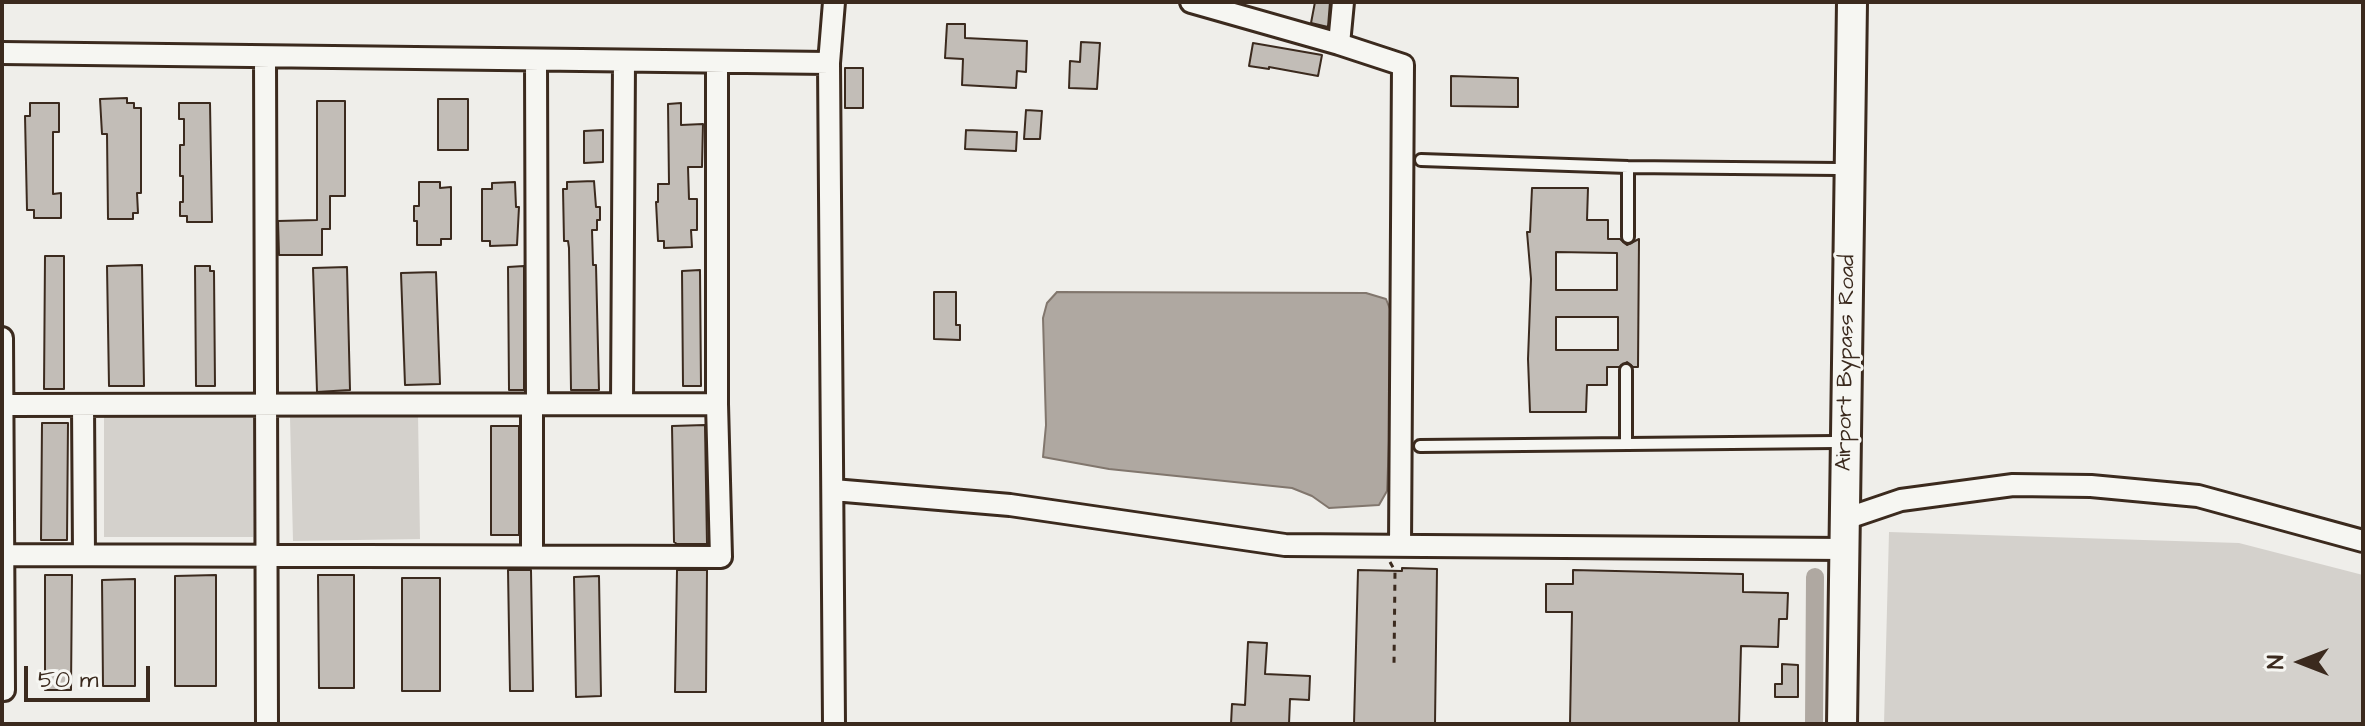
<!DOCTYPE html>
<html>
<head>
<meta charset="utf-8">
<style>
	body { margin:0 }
	#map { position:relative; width:2365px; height:726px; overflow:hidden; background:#efeeea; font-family:"Architects Daughter",sans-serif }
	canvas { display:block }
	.frame { position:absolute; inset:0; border:4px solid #3b2a1e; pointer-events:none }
	.north { position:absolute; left:2261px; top:622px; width:80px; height:80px; -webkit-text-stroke:6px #f6f6f2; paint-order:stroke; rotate:270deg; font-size:22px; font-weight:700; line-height:32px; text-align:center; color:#3b2a1e }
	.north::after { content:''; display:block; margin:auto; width:28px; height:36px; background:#3b2a1e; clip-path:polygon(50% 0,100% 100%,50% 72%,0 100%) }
	.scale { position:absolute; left:24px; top:666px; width:126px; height:36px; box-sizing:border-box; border:4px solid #3b2a1e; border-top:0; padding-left:10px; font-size:24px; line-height:28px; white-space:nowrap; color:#3b2a1e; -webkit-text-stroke:6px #f6f6f2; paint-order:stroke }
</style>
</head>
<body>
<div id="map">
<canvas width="2365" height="726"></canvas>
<div class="frame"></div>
<div class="north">N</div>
<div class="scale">50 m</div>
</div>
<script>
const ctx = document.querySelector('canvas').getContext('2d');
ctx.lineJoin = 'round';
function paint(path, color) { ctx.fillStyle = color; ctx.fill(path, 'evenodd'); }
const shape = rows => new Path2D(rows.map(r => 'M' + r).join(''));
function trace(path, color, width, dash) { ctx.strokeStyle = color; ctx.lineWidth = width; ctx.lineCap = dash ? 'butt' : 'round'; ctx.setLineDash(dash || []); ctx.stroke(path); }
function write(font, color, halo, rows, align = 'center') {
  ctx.font = font + ' "Architects Daughter",sans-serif'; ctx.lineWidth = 6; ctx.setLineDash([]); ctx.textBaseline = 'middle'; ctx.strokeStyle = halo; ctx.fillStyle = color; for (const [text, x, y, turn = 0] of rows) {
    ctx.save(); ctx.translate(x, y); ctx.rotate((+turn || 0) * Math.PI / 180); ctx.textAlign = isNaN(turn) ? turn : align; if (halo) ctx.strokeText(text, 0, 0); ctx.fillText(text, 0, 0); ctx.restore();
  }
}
paint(shape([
	[418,414,420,539,293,541,290,417],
	[104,416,253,416,253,537,104,537],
	[1889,532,2239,543,2363,575,2363,724,1884,724]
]), '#d4d1cc');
const water = shape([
	[1057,292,1366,293,1386,299,1394,319,1387,491,1379,505,1329,508,1312,496,1292,488,1109,469,1043,457,1046,425,1043,318,1047,303,1057,292]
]);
paint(water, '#afa8a1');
trace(water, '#81766d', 2);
trace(shape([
	[1814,724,1815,577]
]), '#afa8a1', 18);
const building = shape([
	[1315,2,1330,2,1328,27,1311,23,1315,2],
	[947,24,965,24,965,38,1027,41,1026,72,1017,71,1016,88,962,85,963,59,945,58,947,24],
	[1081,42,1100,43,1097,89,1069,88,1070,61,1080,62,1081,42],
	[1253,43,1322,55,1318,76,1269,67,1269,69,1249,66,1253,43],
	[845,68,863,68,863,108,845,108,845,68],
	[1451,76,1518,78,1518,107,1451,106,1451,76],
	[127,98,127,103,134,103,134,108,141,108,141,193,137,193,138,213,133,213,133,219,108,219,107,134,102,134,100,99,127,98],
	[438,99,468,99,468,150,438,150,438,99],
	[317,101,345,101,345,196,330,196,330,229,322,229,322,255,279,255,278,221,317,220,317,101],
	[30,103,59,103,59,132,53,132,53,194,61,193,61,218,34,218,34,210,27,210,25,116,30,116,30,103],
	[179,103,210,103,212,222,187,222,187,216,180,216,180,202,183,202,183,176,180,176,180,145,184,145,184,119,179,119,179,103],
	[681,103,681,125,703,124,702,167,688,167,689,199,697,199,697,230,691,230,692,247,664,248,664,241,658,241,656,202,658,202,658,184,669,184,668,104,681,103],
	[1026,110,1042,111,1040,139,1024,139,1026,110],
	[603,130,603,162,584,163,584,131,603,130],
	[966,130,1017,132,1016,151,965,149,966,130],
	[594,181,596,207,600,207,600,220,597,220,597,230,592,230,593,265,596,265,599,390,571,390,569,248,568,241,564,241,563,189,567,189,567,182,594,181],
	[419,182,440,182,440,188,451,187,451,239,441,239,441,245,417,245,417,221,414,221,414,206,419,206,419,182],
	[515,182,516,207,519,207,517,245,490,246,490,241,482,241,482,189,492,189,492,183,515,182],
	[1532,188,1588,188,1587,220,1608,220,1608,239,1620,239,1627,245,1639,239,1638,367,1633,367,1627,362,1619,367,1607,367,1607,385,1587,385,1586,412,1530,412,1528,359,1531,279,1527,232,1530,232,1532,188],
	[1556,252,1617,253,1617,290,1556,290,1556,252],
	[1556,317,1618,317,1618,350,1556,350,1556,317],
	[45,256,64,256,64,389,44,389,45,256],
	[142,265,144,386,109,386,107,266,142,265],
	[195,266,210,266,210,271,214,271,215,386,196,386,195,266],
	[524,266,524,390,509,390,508,267,524,266],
	[347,267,350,390,317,392,313,268,347,267],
	[700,270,701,386,683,386,682,271,700,270],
	[436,272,440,384,405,385,401,273,436,272],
	[934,292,956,292,956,325,960,325,960,340,934,339,934,292],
	[42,423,68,423,67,540,41,540,42,423],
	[705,425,707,544,677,544,674,542,672,426,705,425],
	[491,426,519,426,519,535,491,535,491,426],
	[1402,568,1437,569,1435,724,1354,724,1358,570,1402,571,1402,568],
	[508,570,531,570,533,691,510,691,508,570],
	[677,570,707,570,706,692,675,692,677,570],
	[1573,570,1743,574,1743,592,1788,593,1787,619,1779,619,1778,647,1741,646,1739,724,1570,724,1572,612,1546,612,1546,584,1573,584,1573,570],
	[45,575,72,575,71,690,45,690,45,575],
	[216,575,216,686,175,686,175,576,216,575],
	[318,575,354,575,354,688,319,688,318,575],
	[599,576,601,696,576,697,574,577,599,576],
	[402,578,440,578,440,691,402,691,402,578],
	[135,579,135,686,103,686,102,580,135,579],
	[1248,642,1267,643,1265,674,1310,676,1309,700,1290,699,1289,724,1231,724,1232,704,1245,705,1248,642],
	[1782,664,1798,665,1798,697,1775,697,1775,684,1782,684,1782,664]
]);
paint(building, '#c2bdb7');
trace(building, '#3b2a1e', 2);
const lane = shape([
	[1421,160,1628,167,1838,169],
	[1628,237,1628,167],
	[1626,444,1626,370],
	[1420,446,1835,442]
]);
const street = shape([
	[834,2,829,63,834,724],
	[1191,2,1339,44],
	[1343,2,1339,44,1403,65,1400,546],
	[2,53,829,63],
	[265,57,267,724],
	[536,60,537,404],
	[2,338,4,690],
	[622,404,624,61],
	[2,405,717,404],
	[83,405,84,555],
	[833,490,1010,505,1285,545,1844,549],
	[1845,519,1901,500,2013,485,2091,486,2198,496,2363,541],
	[3,555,721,557,717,404,717,62],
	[532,556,532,404]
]);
const secondary = shape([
	[1842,724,1852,2]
]);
trace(lane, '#3b2a1e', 16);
trace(street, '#3b2a1e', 26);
trace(secondary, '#3b2a1e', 34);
trace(shape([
	[1390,562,1395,571,1394,665]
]), '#3b2a1e', 3, [6, 6]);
trace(lane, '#f6f6f2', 10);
trace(street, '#f6f6f2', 20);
trace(secondary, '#f6f6f2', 28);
write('22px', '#3b2a1e', '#f6f6f2', [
	["Airport Bypass Road",1847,363,-89]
]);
</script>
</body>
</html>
